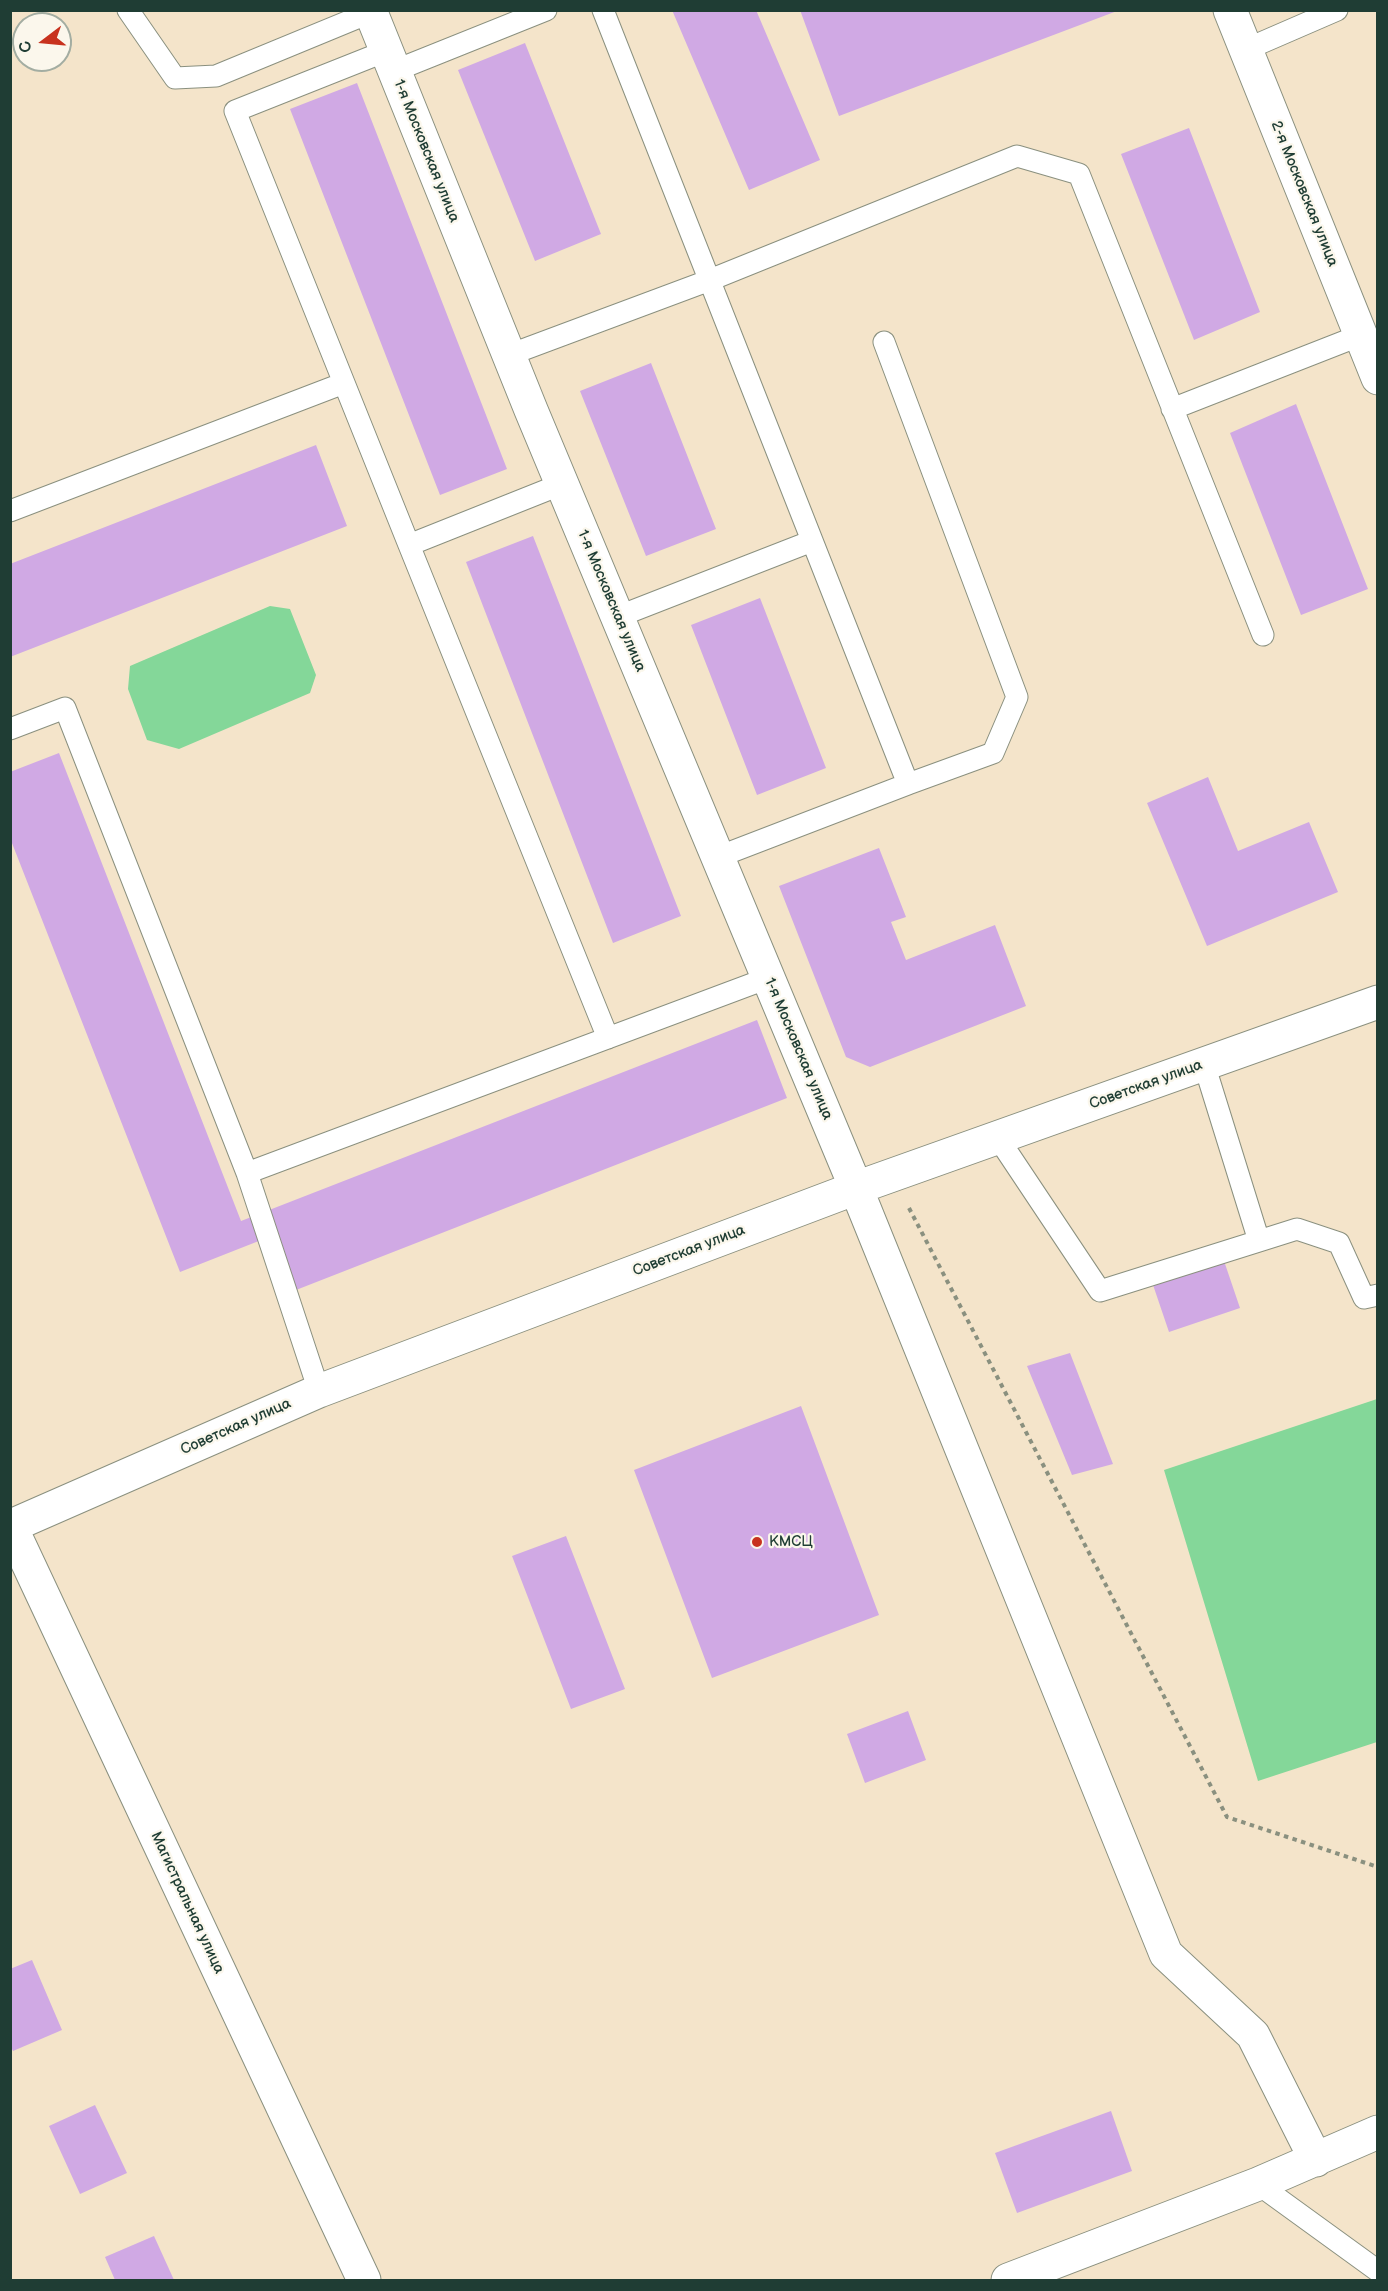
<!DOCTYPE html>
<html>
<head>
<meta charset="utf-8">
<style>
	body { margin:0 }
	#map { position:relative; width:1388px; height:2291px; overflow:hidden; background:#f4e4ca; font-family:"Balsamiq Sans",sans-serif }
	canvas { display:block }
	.frame { position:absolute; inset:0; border:12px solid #1f3d34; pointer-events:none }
	.north { position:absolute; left:12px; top:12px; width:60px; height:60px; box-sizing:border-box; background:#fbf7ec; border:2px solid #a3ada2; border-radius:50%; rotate:254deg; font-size:16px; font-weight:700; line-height:24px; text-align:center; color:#1f3d34 }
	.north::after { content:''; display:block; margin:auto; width:21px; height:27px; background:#c8321e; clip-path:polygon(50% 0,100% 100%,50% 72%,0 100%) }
</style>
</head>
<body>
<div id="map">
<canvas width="1388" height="2291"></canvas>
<div class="frame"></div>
<div class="north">С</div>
</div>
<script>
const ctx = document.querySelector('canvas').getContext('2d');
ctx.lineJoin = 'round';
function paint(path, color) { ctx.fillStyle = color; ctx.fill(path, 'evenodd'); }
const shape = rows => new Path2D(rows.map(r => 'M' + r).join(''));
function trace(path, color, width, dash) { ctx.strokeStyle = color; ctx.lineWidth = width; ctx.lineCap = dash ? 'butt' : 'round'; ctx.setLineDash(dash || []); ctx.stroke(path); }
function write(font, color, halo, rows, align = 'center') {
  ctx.font = font + ' "Balsamiq Sans",sans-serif'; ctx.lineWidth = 4.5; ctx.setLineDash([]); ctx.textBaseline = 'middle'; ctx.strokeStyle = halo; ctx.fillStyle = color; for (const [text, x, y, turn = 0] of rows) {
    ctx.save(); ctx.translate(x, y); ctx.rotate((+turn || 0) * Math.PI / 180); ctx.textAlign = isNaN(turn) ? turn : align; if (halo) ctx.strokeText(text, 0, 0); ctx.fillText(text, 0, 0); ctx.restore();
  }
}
paint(shape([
	[270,606,290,609,316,675,310,693,179,749,147,740,128,689,130,666],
	[1377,1399,1377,1742,1258,1781,1164,1470]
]), '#84d799');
paint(shape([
	[672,10,756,10,820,160,749,190],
	[800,10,1117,10,1117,11,839,116],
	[525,43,601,234,535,261,458,70],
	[357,83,507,469,440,495,290,109],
	[1189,128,1260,312,1194,340,1121,154],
	[651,363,716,529,646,556,580,391],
	[1296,404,1368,589,1301,615,1230,433],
	[316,445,347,526,10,657,10,564],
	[533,536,681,916,613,943,466,562],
	[760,598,826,768,757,795,691,625],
	[59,753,241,1221,757,1020,787,1098,296,1290,274,1235,180,1272,10,838,10,772],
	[1208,777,1238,851,1309,822,1338,892,1207,946,1147,803],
	[879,848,906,917,891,922,906,960,995,925,1026,1006,870,1067,846,1057,779,886],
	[1222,1255,1240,1308,1169,1332,1151,1279],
	[1070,1353,1113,1464,1072,1475,1027,1366],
	[801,1406,879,1615,712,1678,634,1470],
	[566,1536,625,1689,571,1709,512,1556],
	[908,1711,926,1760,865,1783,847,1734],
	[32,1960,62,2030,13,2051,10,2045,10,1969],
	[95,2105,127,2173,80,2194,49,2126],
	[1111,2111,1132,2171,1017,2213,995,2153],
	[154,2236,174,2280,115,2280,105,2257]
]), '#d0a9e4');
const lane = shape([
	[128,10,175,78,216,76,376,10],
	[603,10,908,784,718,857],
	[1247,49,1337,10],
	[386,51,235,111,409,545],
	[394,71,546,10],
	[884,342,1017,697,993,753,908,784],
	[509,355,710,280,1017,156,1079,174,1263,635],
	[1172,409,1361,335],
	[562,484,409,545,608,1038],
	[10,511,344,383],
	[617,617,812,541],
	[10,729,65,708,247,1173,768,978],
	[1204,1064,1259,1241,1297,1229,1339,1243,1364,1298,1378,1295],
	[998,1138,1100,1291,1259,1241],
	[247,1173,319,1391],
	[1258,2184,1378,2271]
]);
const street = shape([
	[370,10,531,410,856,1188,1166,1954,1253,2035,1316,2160],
	[1230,10,1378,378],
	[11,1526,319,1391,856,1188,1378,1002],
	[1008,2280,1258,2184,1378,2132]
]);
const primary = shape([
	[10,1525,364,2280]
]);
trace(lane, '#8a907f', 23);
trace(street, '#8a907f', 35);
trace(primary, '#8a907f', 35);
trace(shape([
	[909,1208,1227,1817,1378,1867]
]), '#8a907f', 4, [4.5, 4.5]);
trace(lane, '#fff', 21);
trace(street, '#fff', 33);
trace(primary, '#fff', 33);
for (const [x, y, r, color] of [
	[757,1542,6,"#c8321e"]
]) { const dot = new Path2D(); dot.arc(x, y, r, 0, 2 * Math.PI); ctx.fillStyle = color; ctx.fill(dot); trace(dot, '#fbf7ec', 2); }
write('15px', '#1f3d34', '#fbf7ec', [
	["1-я Московская улица",426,151,68],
	["2-я Московская улица",1304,194,68],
	["1-я Московская улица",611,601,67],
	["1-я Московская улица",798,1049,67],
	["Советская улица",1146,1085,-20],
	["Советская улица",689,1251,-21],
	["Советская улица",236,1427,-24],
	["Магистральная улица",187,1903,65]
]);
write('15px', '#1f3d34', '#fbf7ec', [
	["КМСЦ",769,1542]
], 'left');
</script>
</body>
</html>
